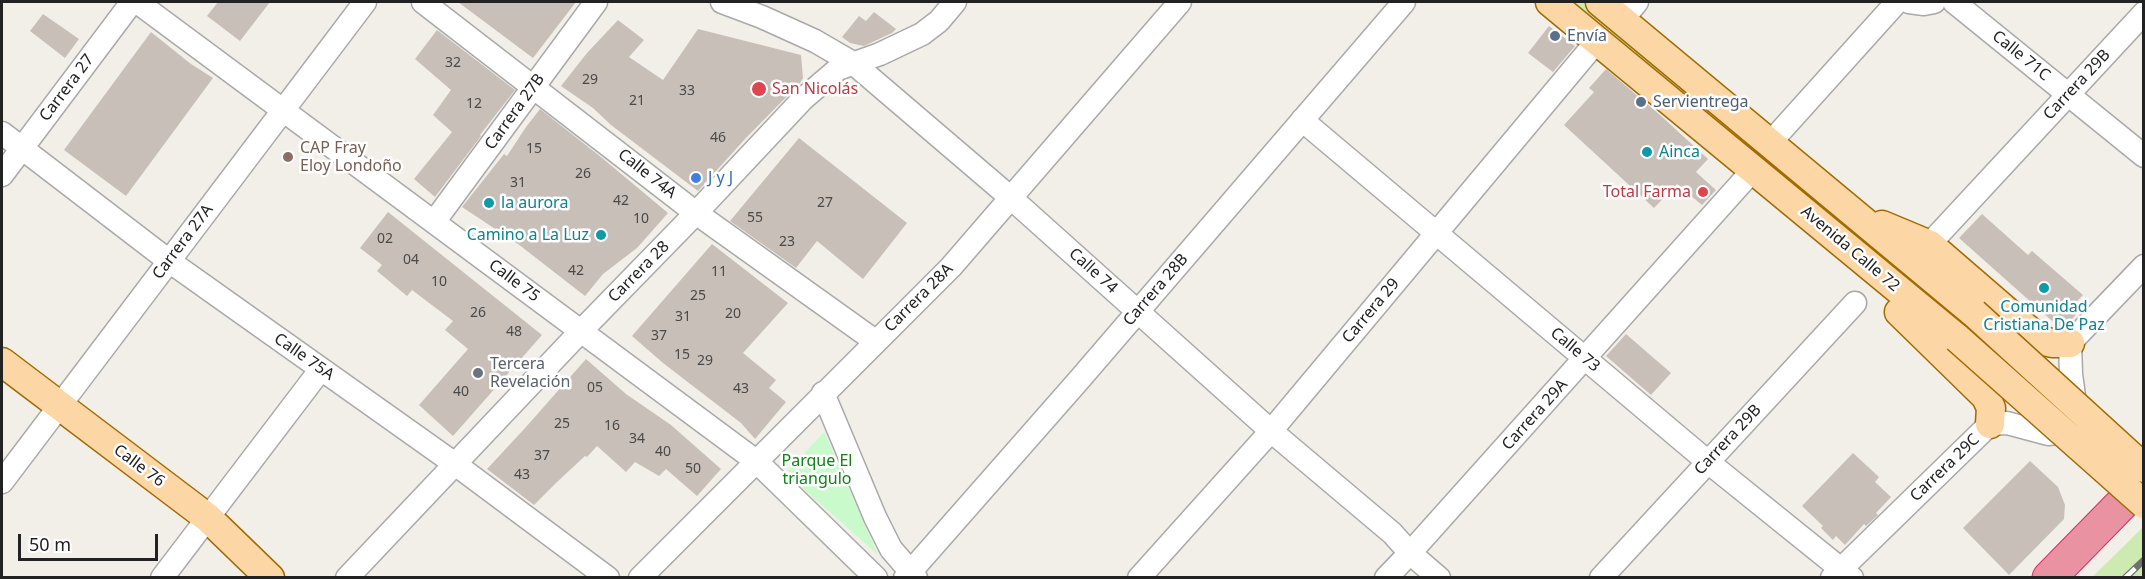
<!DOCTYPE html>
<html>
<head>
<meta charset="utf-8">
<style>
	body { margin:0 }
	#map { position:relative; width:2145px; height:579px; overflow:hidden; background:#f2efe9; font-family:"Noto Sans",sans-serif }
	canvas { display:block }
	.frame { position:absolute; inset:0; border:3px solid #222; pointer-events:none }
	.scale { position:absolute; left:18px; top:534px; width:140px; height:27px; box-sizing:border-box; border:3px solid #222; border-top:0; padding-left:8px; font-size:18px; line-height:21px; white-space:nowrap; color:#222; -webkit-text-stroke:4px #fff; paint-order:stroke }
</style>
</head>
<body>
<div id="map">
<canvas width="2145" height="579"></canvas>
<div class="frame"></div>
<div class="scale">50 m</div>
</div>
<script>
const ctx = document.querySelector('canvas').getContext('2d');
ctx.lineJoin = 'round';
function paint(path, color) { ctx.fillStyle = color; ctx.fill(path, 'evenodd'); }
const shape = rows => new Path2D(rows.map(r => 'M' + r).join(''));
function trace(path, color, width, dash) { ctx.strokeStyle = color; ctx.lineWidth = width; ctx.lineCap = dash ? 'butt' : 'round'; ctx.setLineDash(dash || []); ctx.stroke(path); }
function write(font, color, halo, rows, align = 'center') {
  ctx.font = font + ' "Noto Sans",sans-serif'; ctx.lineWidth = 5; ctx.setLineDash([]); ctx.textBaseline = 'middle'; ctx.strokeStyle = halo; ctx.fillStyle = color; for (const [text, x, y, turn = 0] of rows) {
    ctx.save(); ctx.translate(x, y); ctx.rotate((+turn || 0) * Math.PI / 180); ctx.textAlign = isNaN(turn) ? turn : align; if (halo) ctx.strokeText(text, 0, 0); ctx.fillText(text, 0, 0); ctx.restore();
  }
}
paint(shape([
	[1567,2,1587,2,1834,214,1830,219],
	[2143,527,2143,577,2092,577,2123,547]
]), '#cdebb0');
paint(shape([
	[824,432,877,553,877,554,786,473]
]), '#c8facc');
paint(shape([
	[218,2,270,2,240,41,207,16],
	[458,2,576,2,533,58],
	[874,12,896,29,892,33,864,46,850,43,842,37,859,16,866,21],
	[43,14,79,39,65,58,30,31],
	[618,20,644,40,629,57,663,80,698,29,801,55,803,78,800,83,745,139,698,191,611,125,593,108,561,86,587,53],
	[1549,26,1575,46,1553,72,1528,53],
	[437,30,515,90,480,135,481,136,435,197,414,179,452,132,433,115,451,90,415,59],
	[151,32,191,64,213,78,126,196,64,150],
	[1606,69,1660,115,1708,159,1696,172,1716,190,1702,205,1677,184,1654,208,1564,125,1594,92,1589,88],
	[540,109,601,157,668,213,637,248,603,274,585,296,518,244,462,207,504,154,507,156,526,127],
	[799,138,907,223,863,279,817,241,796,268,730,221],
	[388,212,542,335,453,436,419,405,468,349,445,330,453,321,412,290,407,296,377,271,382,265,360,248],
	[1982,214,2028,255,2032,251,2083,295,2074,304,2080,310,2065,327,2059,327,1959,238],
	[712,244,788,303,743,353,776,380,769,388,786,402,755,439,741,423,663,363,632,336],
	[1626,334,1671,373,1651,395,1606,356],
	[586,359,626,394,671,425,721,469,697,496,666,469,659,476,635,462,626,472,597,446,587,457,585,456,557,482,534,505,487,469,526,427],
	[1853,453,1879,477,1875,482,1891,497,1876,513,1878,515,1866,526,1864,524,1845,545,1836,536,1833,540,1821,528,1823,526,1802,506],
	[2030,461,2058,487,2065,505,2064,519,2009,575,1963,528]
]), '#c7bfb8');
const minor = shape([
	[137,2,756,461,876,578],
	[423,2,696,213,875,341],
	[722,2,762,17,815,41,853,63,1011,198,1271,431,1392,533,1410,553,1439,578],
	[1909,2,1924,4,1934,2],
	[1954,2,2144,156],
	[1622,20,1637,2],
	[1302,120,1708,462,1852,578],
	[2,133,169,261,455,464,608,578],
	[1770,143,1897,2],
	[2,175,132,2],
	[434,222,596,2],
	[1937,236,2144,13],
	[823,393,875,517,891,549,916,578],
	[2,482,365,2],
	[162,578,321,369],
	[347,578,581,331,696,213,803,99,838,69,880,54,922,34,939,21,955,2],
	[640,578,951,267,1180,2],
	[905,578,1079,380,1404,2],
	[1139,578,1271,431,1597,41],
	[1386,578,1410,553,1753,170],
	[1601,578,1855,303],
	[1832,578,1990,424,2007,423,2048,434,2058,433,2066,429,2072,422,2076,411,2071,374,2070,343,2144,266]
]);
const major = shape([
	[1550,2,1957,338],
	[1600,2,1974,313],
	[1882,225,1930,245,2040,340,2052,343,2070,343],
	[1899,312,1986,397,1991,408,1990,424],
	[2,362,208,518,270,578]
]);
const highway = shape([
	[2049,578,2144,481]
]);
trace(minor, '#a9a9a9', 25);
trace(major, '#a06b00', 31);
trace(highway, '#dc2a67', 35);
trace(minor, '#fff', 22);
trace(major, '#fcd6a4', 28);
trace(highway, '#e892a2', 33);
const rail = shape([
	[2125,578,2144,560]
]);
trace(rail, '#707070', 7);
trace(rail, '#fff', 4.5, [14]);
const majorBridge = shape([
	[1974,313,2144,468],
	[1957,338,2144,504]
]);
trace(majorBridge, '#a06b00', 31, []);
trace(majorBridge, '#fcd6a4', 28);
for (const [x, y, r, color] of [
	[1555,36,6,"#5c6f8a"],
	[759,89,8,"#e0444e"],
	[1641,102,6,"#5c6f8a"],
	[1647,152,6,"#0f9aa8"],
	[288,157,6,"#8d6e63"],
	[696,178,6,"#3f7fe0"],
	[1703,192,6,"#e0444e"],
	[489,203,6,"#0f9aa8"],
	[601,235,6,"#0f9aa8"],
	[2044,288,6,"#0f9aa8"],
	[478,373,6,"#6b7280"]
]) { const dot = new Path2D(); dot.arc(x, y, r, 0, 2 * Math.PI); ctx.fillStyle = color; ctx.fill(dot); trace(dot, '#fff', 2); }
write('14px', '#4b4948', null, [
	["32",453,63],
	["29",590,80],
	["33",687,91],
	["21",637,101],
	["12",474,104],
	["46",718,138],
	["15",534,149],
	["26",583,174],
	["31",518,183],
	["42",621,201],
	["27",825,203],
	["55",755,218],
	["10",641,219],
	["02",385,239],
	["23",787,242],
	["04",411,260],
	["42",576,271],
	["11",719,272],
	["10",439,282],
	["25",698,296],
	["26",478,313],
	["20",733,314],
	["31",683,317],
	["48",514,332],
	["37",659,336],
	["15",682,355],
	["29",705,361],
	["05",595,388],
	["43",741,389],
	["40",461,392],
	["25",562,424],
	["16",612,426],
	["34",637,439],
	["40",663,452],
	["37",542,456],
	["50",693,469],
	["43",522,475]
]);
write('16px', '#4e5e75', '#fff', [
	["Envía",1567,36],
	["Servientrega",1653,102]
], 'left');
write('16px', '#222', '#fff', [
	["Calle 71C",2021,56,39],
	["Carrera 29B",2077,85,-47],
	["Carrera 27",67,88,-53],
	["Carrera 27B",515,112,-54],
	["Calle 74A",647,174,38],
	["Carrera 27A",183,242,-53],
	["Avenida Calle 72",1850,249,40],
	["Calle 74",1093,271,42],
	["Carrera 28",639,272,-45],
	["Calle 75",514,281,37],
	["Carrera 28B",1156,290,-49],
	["Carrera 28A",919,298,-45],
	["Carrera 29",1371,311,-50],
	["Calle 73",1575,350,40],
	["Calle 75A",304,357,35],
	["Carrera 29A",1535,415,-48],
	["Carrera 29B",1728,440,-47],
	["Calle 76",139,466,37],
	["Carrera 29C",1945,468,-44]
]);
write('16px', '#be3a42', '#fff', [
	["San Nicolás",772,89],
	["Total Farma",1691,192,"right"]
], 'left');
write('16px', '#785e54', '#fff', [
	["CAP Fray",300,148],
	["Eloy Londoño",300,166]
], 'left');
write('16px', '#0d838f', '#fff', [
	["Ainca",1659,152],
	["la aurora",501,203],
	["Camino a La Luz",589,235,"right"],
	["Comunidad",2044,307,"center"],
	["Cristiana De Paz",2044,325,"center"]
], 'left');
write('16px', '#366cbe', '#fff', [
	["J y J",708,178]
], 'left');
write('16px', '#5b616d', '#fff', [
	["Tercera",490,364],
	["Revelación",490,382]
], 'left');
write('16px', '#0c8416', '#fff', [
	["Parque El",817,461],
	["triangulo",817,479]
]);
</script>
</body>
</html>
